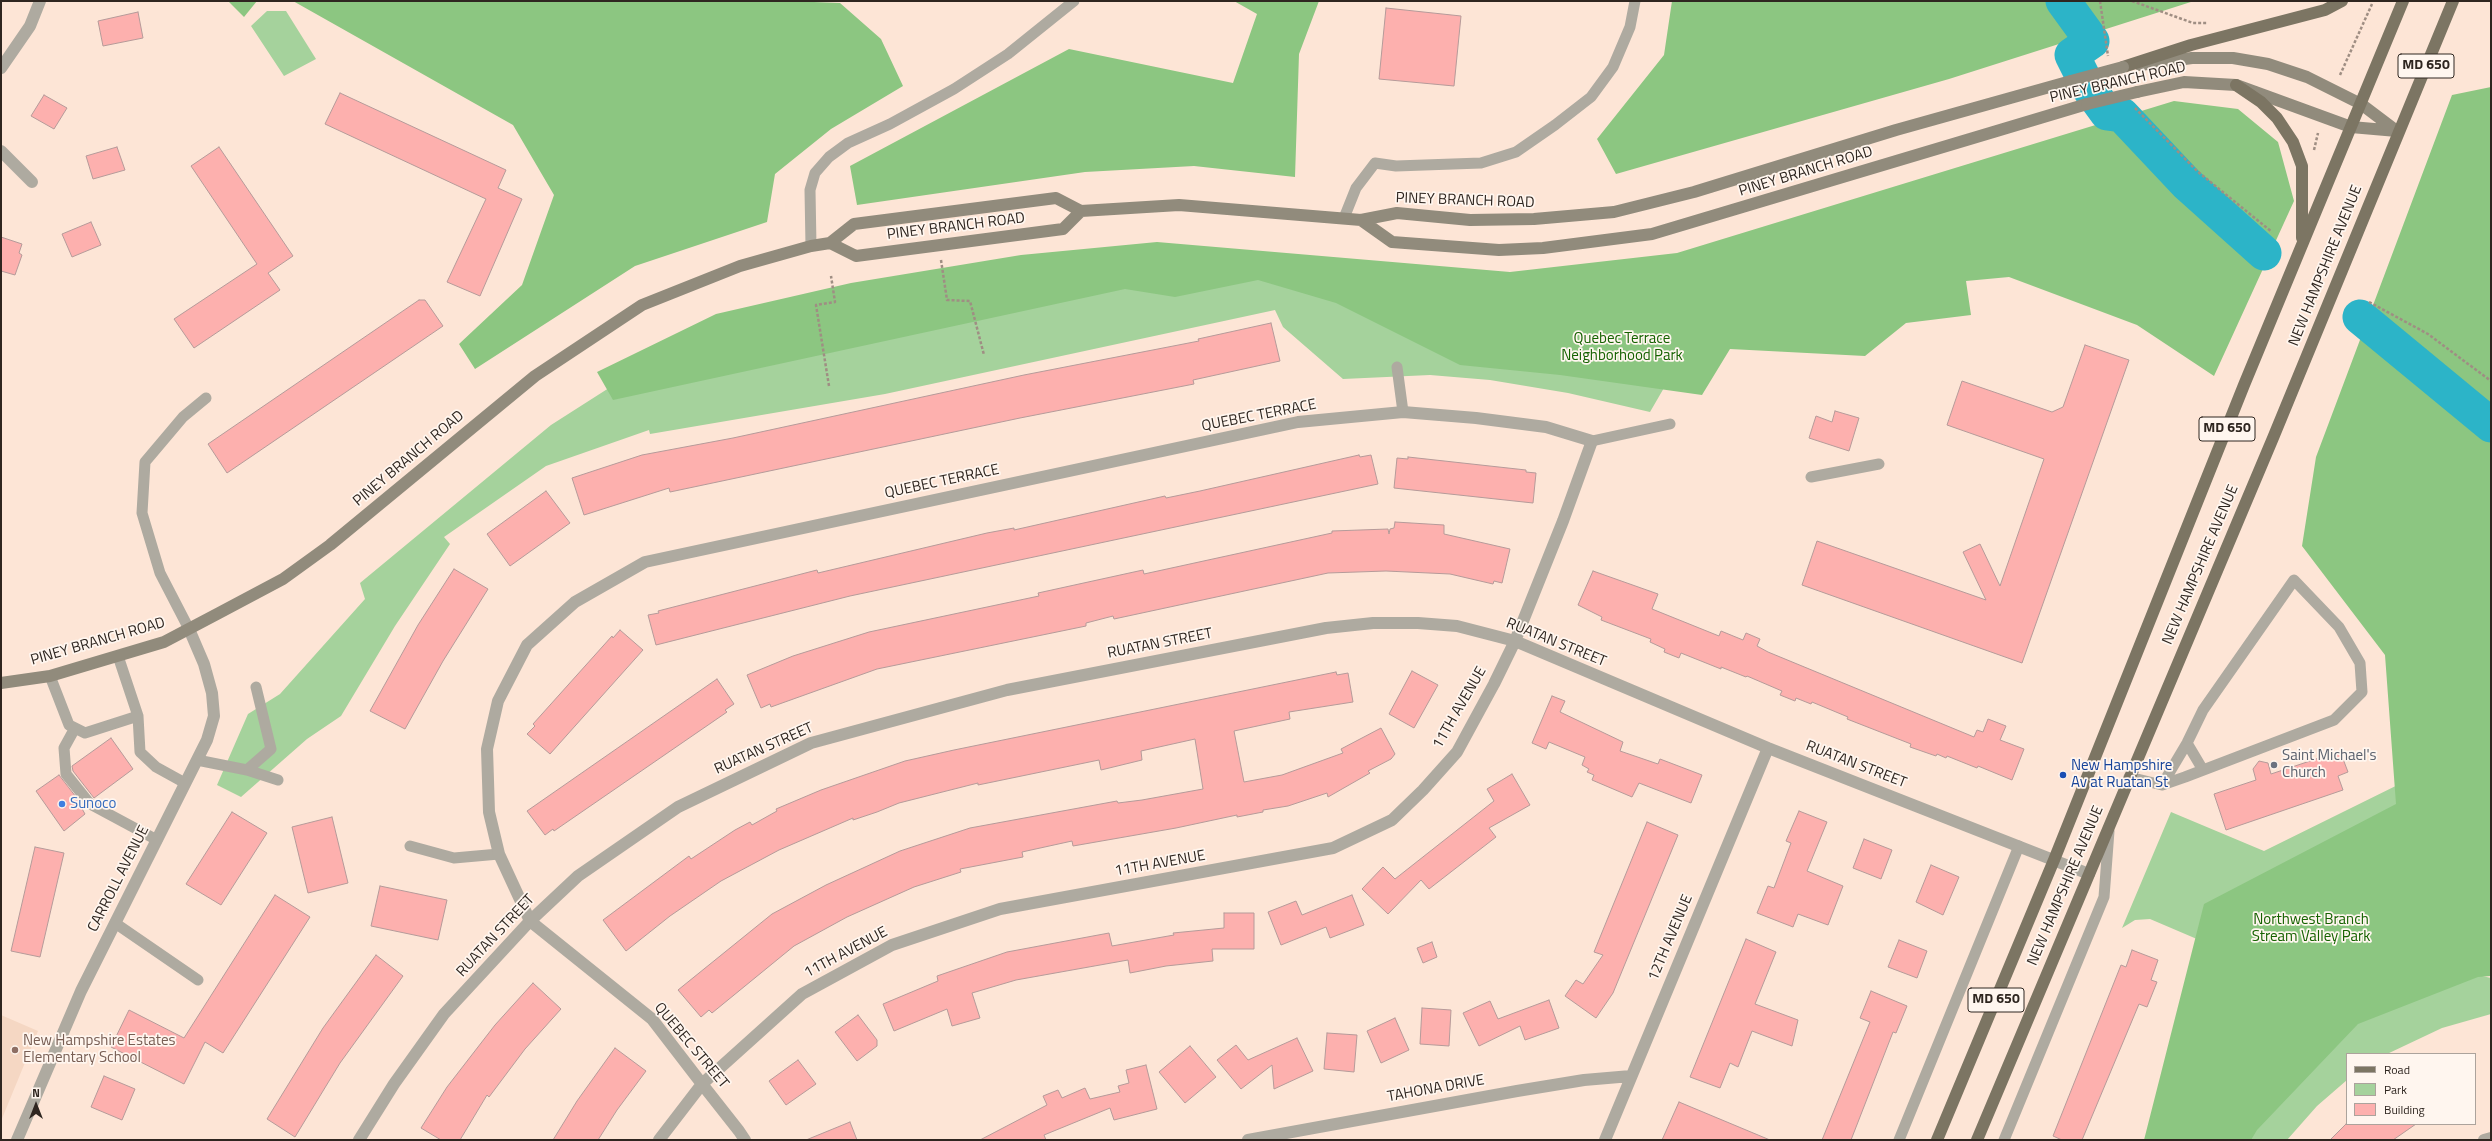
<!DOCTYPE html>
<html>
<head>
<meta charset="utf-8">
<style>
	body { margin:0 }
	#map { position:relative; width:2492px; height:1141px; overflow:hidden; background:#fde5d6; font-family:"Titillium Web",sans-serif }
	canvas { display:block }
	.frame { position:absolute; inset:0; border:2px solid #2f2620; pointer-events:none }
	.legend { position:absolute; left:2346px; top:1053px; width:130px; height:72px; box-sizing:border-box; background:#fff6ef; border:1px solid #aca39c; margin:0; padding:5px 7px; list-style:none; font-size:12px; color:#2f2620 }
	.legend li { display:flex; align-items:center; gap:8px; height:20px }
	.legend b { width:20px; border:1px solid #aca39c }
	.north { position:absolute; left:16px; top:1085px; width:40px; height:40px; -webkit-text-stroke:3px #fff6ef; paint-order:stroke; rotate:0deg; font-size:11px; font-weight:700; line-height:16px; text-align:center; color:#2f2620 }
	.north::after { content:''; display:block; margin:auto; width:14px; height:18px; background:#2f2620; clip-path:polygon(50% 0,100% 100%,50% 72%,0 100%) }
</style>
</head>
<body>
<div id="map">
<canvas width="2492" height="1141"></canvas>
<div class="frame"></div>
<ul class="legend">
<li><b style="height:5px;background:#7c7563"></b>Road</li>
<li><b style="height:11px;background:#a5d29c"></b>Park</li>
<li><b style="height:11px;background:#fdb0ae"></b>Building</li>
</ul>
<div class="north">N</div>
</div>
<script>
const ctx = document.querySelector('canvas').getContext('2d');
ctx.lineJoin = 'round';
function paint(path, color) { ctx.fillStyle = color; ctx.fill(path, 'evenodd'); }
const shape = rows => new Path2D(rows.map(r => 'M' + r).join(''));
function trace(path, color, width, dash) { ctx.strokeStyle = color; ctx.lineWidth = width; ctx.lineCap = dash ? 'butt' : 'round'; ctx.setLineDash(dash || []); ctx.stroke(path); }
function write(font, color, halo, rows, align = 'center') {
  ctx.font = font + ' "Titillium Web",sans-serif'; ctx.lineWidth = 3.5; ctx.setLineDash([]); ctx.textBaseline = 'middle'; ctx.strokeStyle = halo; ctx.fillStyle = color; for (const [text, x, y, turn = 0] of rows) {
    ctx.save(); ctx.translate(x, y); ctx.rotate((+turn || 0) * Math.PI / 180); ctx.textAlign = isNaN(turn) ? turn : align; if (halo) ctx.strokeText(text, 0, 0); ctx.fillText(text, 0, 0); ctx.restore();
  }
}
paint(shape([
	[1,1015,38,1031,1,1121]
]), '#f5d7c3');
paint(shape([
	[267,11,286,11,316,59,284,76,251,26],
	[1741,255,1650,412,1568,393,1490,380,1430,375,1343,379,1283,327,1275,310,885,394,650,434,649,430,546,466,444,537,450,544,395,626,341,716,307,739,241,797,217,785,248,714,280,694,365,599,360,583,551,425,634,372,1098,266,1426,288],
	[2426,771,2397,957,2491,978,2491,1014,2442,1028,2387,1054,2347,1054,2347,1080,2317,1106,2287,1140,2145,1140,2225,951,2150,919,2135,920,2122,928,2171,812,2264,851]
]), '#a5d29c');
paint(shape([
	[228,1,257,1,244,17],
	[293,1,788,1,840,3,881,39,903,86,831,129,775,174,767,222,635,266,475,369,459,344,522,285,554,195,513,125],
	[1234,1,1319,1,1299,54,1295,177,1194,166,1085,172,857,205,850,166,1069,49,1233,83,1257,14],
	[1672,1,2194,1,1949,79,1616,174,1597,139,1664,55],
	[2491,87,2491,976,2478,977,2358,1024,2257,1130,2251,1140,2144,1140,2204,904,2396,804,2385,655,2302,546,2316,457,2452,95],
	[2174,101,2238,109,2278,142,2294,201,2214,376,2137,325,2009,277,1966,281,1971,315,1906,323,1865,356,1730,349,1702,395,1560,375,1460,365,1336,303,1258,280,1175,297,1125,289,613,400,597,372,716,314,851,283,1021,255,1157,242,1510,272,1677,253]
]), '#8cc681');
trace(shape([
	[2063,1,2092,41,2072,55,2088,87,2107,113,2122,115,2187,184,2264,253],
	[2360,317,2491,425]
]), '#2cb4c8', 35);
const building = shape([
	[1386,8,1461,16,1454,86,1379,79,1386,8],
	[138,12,143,38,103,46,98,21,138,12],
	[340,93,506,170,498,188,522,199,480,296,447,282,486,199,325,124,340,93],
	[44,95,67,108,54,129,31,116,44,95],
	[117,147,125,170,93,179,86,156,117,147],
	[219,147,293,256,268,273,280,290,194,348,174,319,257,264,191,166,219,147],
	[91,222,101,245,72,257,62,234,91,222],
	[1,237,22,244,19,253,22,255,15,275,1,271,1,237],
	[419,300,425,300,443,326,227,473,208,444,419,300],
	[1271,323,1280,361,1193,380,1194,384,1020,418,670,492,669,488,584,515,572,478,642,455,733,438,1024,375,1199,341,1198,339,1271,323],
	[2085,345,2129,360,2022,663,1802,585,1817,541,1986,600,1963,552,1980,544,2000,586,2044,459,1947,425,1962,381,2052,412,2063,407,2085,345],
	[1835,411,1859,418,1849,451,1809,438,1816,416,1832,422,1835,411],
	[1359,455,1360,457,1371,455,1378,484,850,596,656,645,648,615,659,613,658,611,817,570,818,573,987,533,1014,528,1014,530,1165,496,1166,498,1200,491,1359,455],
	[1408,457,1526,470,1526,472,1536,473,1533,503,1394,488,1397,458,1408,459,1408,457],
	[546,491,570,523,510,566,487,534,546,491],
	[1395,522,1444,525,1444,534,1510,549,1502,583,1494,581,1493,584,1450,574,1386,571,1328,573,1114,619,1113,616,1086,623,1086,626,877,669,771,707,770,704,761,708,747,675,793,656,869,632,1039,596,1038,593,1143,570,1144,574,1332,533,1332,531,1388,529,1389,534,1390,529,1394,528,1395,522],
	[454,569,488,589,443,661,405,729,370,711,418,625,454,569],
	[1593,571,1658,594,1652,609,1719,636,1721,631,1743,640,1746,633,1760,639,1757,646,1768,652,1974,737,1977,730,1983,732,1988,719,2006,726,2000,740,2024,749,2012,780,1978,766,1977,768,1947,756,1946,758,1937,754,1936,756,1910,747,1911,744,1847,719,1848,717,1812,702,1811,704,1796,698,1795,701,1780,695,1782,691,1747,676,1746,677,1721,667,1721,669,1681,653,1679,658,1664,652,1665,649,1650,642,1651,639,1601,620,1602,617,1578,605,1593,571],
	[620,630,643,650,550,754,527,734,535,726,533,724,612,636,613,638,620,630],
	[1412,671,1438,685,1414,728,1389,714,1412,671],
	[1336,672,1337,675,1348,673,1353,702,1289,712,1290,719,1234,731,1244,782,1282,775,1343,753,1341,749,1381,728,1395,754,1391,759,1368,771,1370,773,1328,797,1327,793,1288,806,1263,810,1263,812,1237,817,1237,815,1176,828,1073,846,1072,841,1022,852,1023,857,960,869,961,872,914,887,847,917,794,946,712,1013,709,1010,701,1017,678,990,772,914,826,885,900,851,970,828,1117,801,1118,803,1142,800,1203,789,1195,739,1141,751,1142,760,1101,770,1099,760,978,785,978,783,899,803,877,812,853,820,853,818,779,850,721,881,670,916,626,951,603,920,689,856,691,859,735,830,750,822,752,825,777,811,776,809,821,790,905,761,954,750,1336,672],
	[717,679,734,704,725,710,727,712,554,831,553,829,545,835,527,811,717,679],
	[1552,696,1565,701,1560,712,1623,742,1620,751,1658,764,1660,759,1702,775,1691,803,1639,783,1632,797,1592,780,1594,775,1587,772,1589,769,1582,765,1585,757,1549,742,1546,749,1532,743,1552,696],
	[111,738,133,769,94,798,73,771,72,766,111,738],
	[2340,751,2348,772,2338,776,2343,790,2226,830,2214,794,2256,780,2253,769,2259,761,2268,763,2271,774,2340,751],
	[1512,774,1530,805,1489,828,1496,837,1429,889,1421,880,1388,914,1362,889,1383,867,1395,879,1494,801,1487,789,1512,774],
	[59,775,83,806,81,807,85,814,64,831,36,791,59,775],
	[1799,811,1827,822,1807,871,1843,886,1828,925,1798,914,1793,927,1757,913,1768,886,1774,888,1791,843,1786,841,1799,811],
	[232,812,267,833,221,905,186,884,232,812],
	[332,817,348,883,308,893,292,827,332,817],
	[1647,822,1678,835,1613,993,1596,1018,1565,996,1576,980,1583,984,1603,955,1594,952,1647,822],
	[1864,839,1892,850,1881,879,1853,868,1864,839],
	[35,847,64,853,40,957,11,951,35,847],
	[1931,865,1959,877,1943,915,1916,902,1931,865],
	[380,886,447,900,438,940,371,926,380,886],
	[275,895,310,917,223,1053,205,1042,184,1084,111,1047,129,1010,184,1038,275,895],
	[1352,895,1364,925,1330,938,1326,927,1281,945,1268,912,1296,901,1302,915,1352,895],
	[1224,913,1254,913,1254,949,1212,949,1213,961,1166,966,1130,973,1128,960,1016,980,972,993,980,1018,952,1026,947,1009,894,1031,883,1004,938,981,937,976,1007,952,1109,933,1112,946,1174,935,1173,933,1224,928,1224,913],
	[1746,939,1776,952,1755,1004,1798,1020,1792,1046,1752,1031,1738,1067,1730,1063,1720,1088,1690,1077,1746,939],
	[1899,940,1927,951,1917,978,1888,967,1899,940],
	[1432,942,1437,957,1423,963,1417,948,1432,942],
	[2132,950,2158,960,2151,980,2157,982,2147,1007,2139,1004,2082,1140,2062,1140,2053,1136,2121,965,2126,967,2132,950],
	[376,955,403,976,340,1063,295,1137,267,1119,323,1028,376,955],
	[533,983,561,1009,525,1049,489,1097,487,1095,460,1140,441,1140,421,1128,447,1087,495,1025,533,983],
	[1871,991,1907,1006,1896,1033,1893,1032,1851,1140,1822,1140,1870,1022,1860,1018,1871,991],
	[1549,1000,1559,1028,1525,1040,1520,1026,1479,1046,1463,1013,1490,1001,1498,1019,1549,1000],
	[1422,1008,1451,1010,1449,1046,1420,1044,1422,1008],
	[858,1015,877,1040,877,1046,857,1061,835,1032,858,1015],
	[1395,1018,1409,1050,1381,1063,1367,1031,1395,1018],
	[1327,1033,1357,1035,1354,1072,1324,1069,1327,1033],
	[1297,1038,1313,1071,1274,1089,1272,1065,1241,1089,1217,1060,1236,1045,1248,1060,1297,1038],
	[1190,1046,1216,1077,1185,1103,1159,1072,1190,1046],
	[615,1048,646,1071,617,1110,598,1140,553,1140,577,1101,615,1048],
	[798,1060,816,1084,786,1105,769,1081,798,1060],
	[1146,1065,1157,1109,1114,1120,1110,1108,1044,1135,1046,1140,980,1140,1047,1105,1043,1096,1058,1090,1062,1098,1085,1088,1090,1099,1120,1092,1118,1086,1129,1083,1126,1070,1146,1065],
	[104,1076,135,1089,122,1120,91,1107,104,1076],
	[1679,1102,1770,1140,1662,1140,1679,1102],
	[850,1122,857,1140,806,1140,850,1122],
	[2346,1124,2416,1124,2393,1140,2330,1140,2346,1124]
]);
paint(building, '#fdb0ae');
trace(building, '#b59a99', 1);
trace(shape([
	[2100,1,2108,56],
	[2132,1,2193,23,2207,23],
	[2340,75,2372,4],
	[2135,108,2197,171,2272,232],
	[2314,150,2318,133],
	[941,260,947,300,970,301,984,355],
	[2369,302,2428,334,2491,381],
	[829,386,816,305,835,302,831,276]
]), '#9f8e83', 2.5, [3, 2]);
trace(shape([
	[1344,218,1356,188,1375,163,1396,166,1481,163,1516,152,1555,125,1591,97,1613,67,1630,27,1635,1],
	[811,246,810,190,815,173,829,157,848,143,890,124,954,89,1008,54,1074,1],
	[1397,367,1403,412],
	[1592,441,1670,424],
	[1811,477,1879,464],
	[189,629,160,573,142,513,145,462,183,417,206,398],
	[50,676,69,725,85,733,138,716,118,656],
	[138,716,140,752,156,767,185,783],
	[75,728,64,748,66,774,90,804,157,840],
	[2187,743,2203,770],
	[197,760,247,770,271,749,256,687],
	[247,770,278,780],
	[2129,777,2162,785,2185,777,2334,720,2362,692,2360,663,2339,627,2294,580,2203,710,2187,743,2162,785],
	[410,846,454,858,499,854],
	[115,923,198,980],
	[1899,1140,2019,846],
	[2004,1140,2104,897,2109,831]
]), '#aeaaa0', 11);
trace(shape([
	[1,68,30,26,40,1],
	[1,151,32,182],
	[359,1140,394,1084,444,1014,530,921,578,876,678,807,811,743,1007,690,1326,628,1373,623,1418,623,1457,626,1515,641,1768,748,2089,874],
	[659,1140,702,1084,802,994,892,945,1000,909,1333,848,1392,820,1423,790,1457,752,1494,684,1515,641,1563,521,1592,441,1546,427,1476,418,1403,412,1298,422,645,562,575,602,527,645,498,701,487,749,489,812,499,854,530,921,652,1019,702,1084,739,1131,745,1140],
	[1248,1140,1517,1091,1584,1080,1631,1076],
	[1605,1140,1768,748],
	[2484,1140,2491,1138]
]), '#aeaaa0', 12);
trace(shape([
	[17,1140,81,991,207,740,214,716,212,693,204,664,189,629]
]), '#aeaaa0', 12);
trace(shape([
	[2140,65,2192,58,2233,58,2268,64,2307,77,2361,104,2398,132],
	[2137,92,2184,82,2236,85,2351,127,2397,131],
	[1361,220,1392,242,1499,250,1543,248,1652,234,2087,104],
	[830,243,856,256,1063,229,1081,211],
	[1,683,50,676,164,642,219,613,283,579,330,545,535,376,642,305,740,266,811,246,830,243,854,224,1056,198,1081,211,1179,205,1361,220,1397,213,1470,220,1534,219,1614,212,1694,192,1896,130,2071,81]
]), '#918b7c', 12);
trace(shape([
	[2123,67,2191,45,2325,10,2342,1],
	[2236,85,2261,102,2277,118,2293,142,2302,166,2302,238],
	[1937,1140,2054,860,2244,385,2403,1],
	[1977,1140,2273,438,2453,1]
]), '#7c7563', 12);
trace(shape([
	[2071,81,2123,67],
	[2087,104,2137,92]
]), '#918b7c', 12);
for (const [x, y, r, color] of [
	[2274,765,4,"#6b7280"],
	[2063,775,4,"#1a4fb4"],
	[62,804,4,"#3f7fe0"],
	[15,1050,4,"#8d6e63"]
]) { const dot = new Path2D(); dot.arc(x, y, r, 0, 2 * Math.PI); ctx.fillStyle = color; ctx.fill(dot); trace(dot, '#fff6ef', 1.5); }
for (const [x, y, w] of [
	[2426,66,56],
	[2227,429,56],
	[1996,1000,56]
]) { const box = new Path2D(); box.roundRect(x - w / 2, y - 12, w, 24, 3); ctx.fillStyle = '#fff6ef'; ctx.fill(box); trace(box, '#2f2620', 1); }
write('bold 14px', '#2f2620', null, [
	["MD 650",2426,66],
	["MD 650",2227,429],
	["MD 650",1996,1000]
]);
write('15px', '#2f2620', '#fff6ef', [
	["PINEY BRANCH ROAD",2118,83,-13],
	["PINEY BRANCH ROAD",1806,172,-17],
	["PINEY BRANCH ROAD",1465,201,2],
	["PINEY BRANCH ROAD",956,227,-7],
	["NEW HAMPSHIRE AVENUE",2326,266,-68],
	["QUEBEC TERRACE",1259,416,-11],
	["PINEY BRANCH ROAD",409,459,-40],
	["QUEBEC TERRACE",942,482,-12],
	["NEW HAMPSHIRE AVENUE",2201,565,-67],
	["PINEY BRANCH ROAD",98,642,-16],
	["RUATAN STREET",1556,643,22],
	["RUATAN STREET",1160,644,-11],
	["11TH AVENUE",1460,708,-60],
	["RUATAN STREET",764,749,-24],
	["RUATAN STREET",1856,765,21],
	["11TH AVENUE",1160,864,-10],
	["CARROLL AVENUE",119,879,-63],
	["NEW HAMPSHIRE AVENUE",2066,886,-67],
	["RUATAN STREET",496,936,-47],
	["12TH AVENUE",1671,938,-67],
	["11TH AVENUE",846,953,-28],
	["QUEBEC STREET",691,1046,50],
	["TAHONA DRIVE",1436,1089,-10]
]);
write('15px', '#156200', '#fff6ef', [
	["Quebec Terrace",1622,339],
	["Neighborhood Park",1622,356],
	["Northwest Branch",2311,920],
	["Stream Valley Park",2311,937]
]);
write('15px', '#5b616d', '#fff6ef', [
	["Saint Michael's",2282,756],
	["Church",2282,773]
], 'left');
write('15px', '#164399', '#fff6ef', [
	["New Hampshire",2071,766],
	["Av at Ruatan St",2071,783]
], 'left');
write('15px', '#366cbe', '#fff6ef', [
	["Sunoco",70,804]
], 'left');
write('15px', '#785e54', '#fff6ef', [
	["New Hampshire Estates",23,1041],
	["Elementary School",23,1058]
], 'left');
</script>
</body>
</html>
